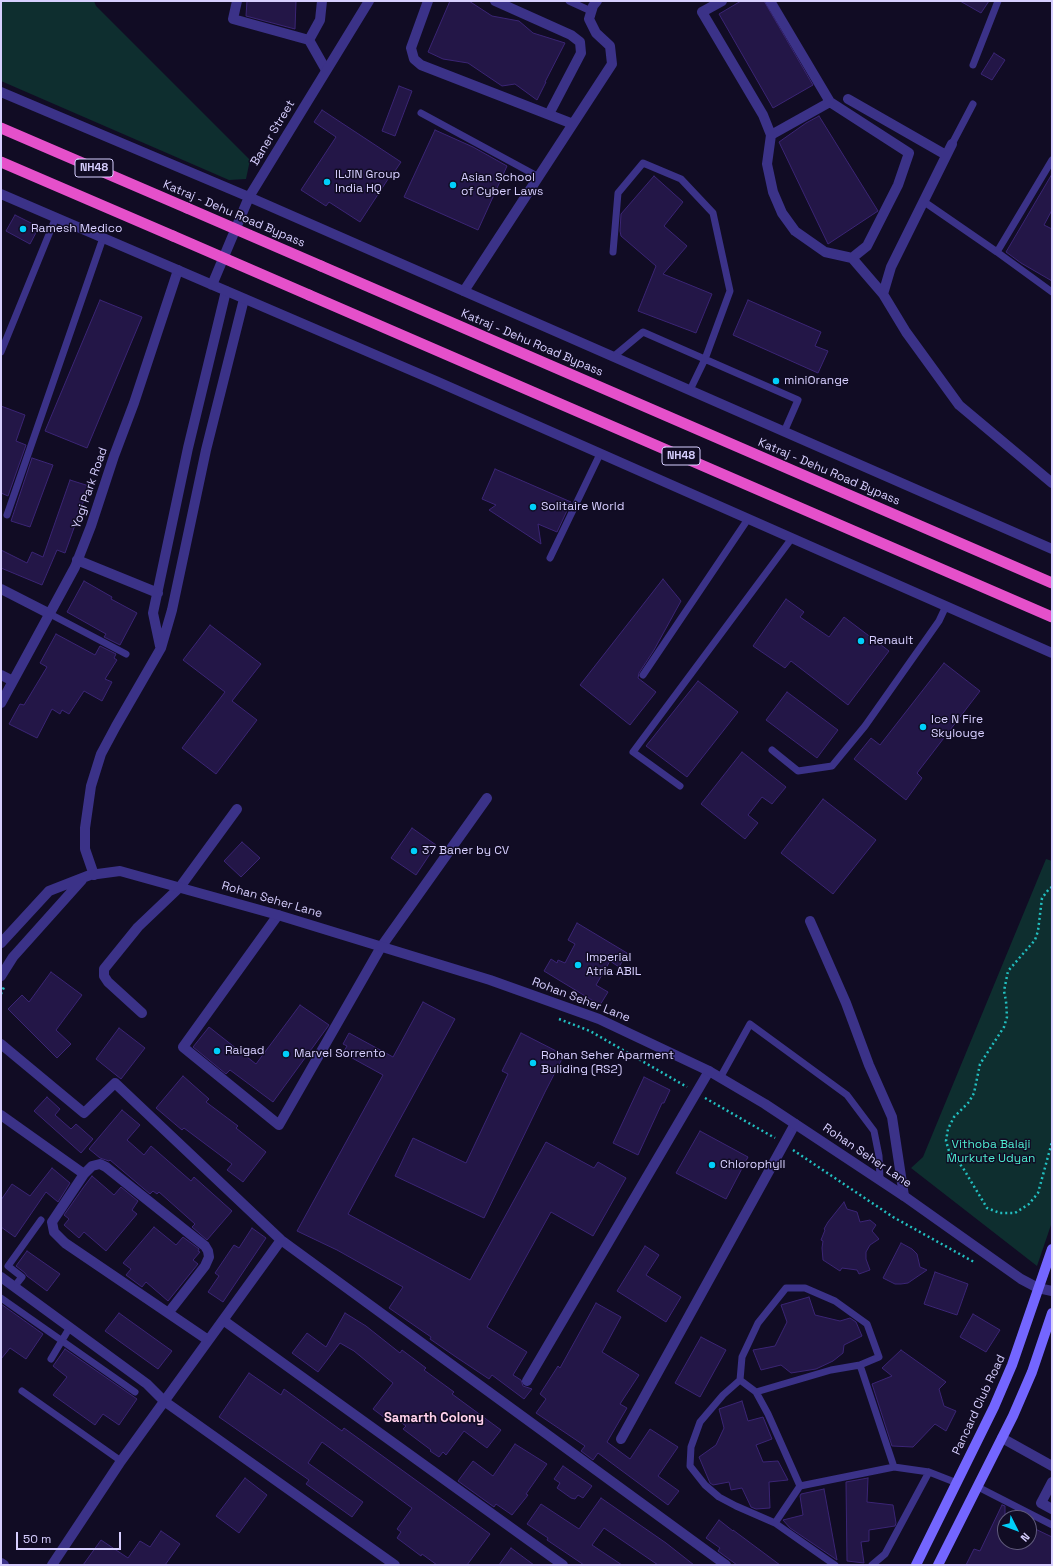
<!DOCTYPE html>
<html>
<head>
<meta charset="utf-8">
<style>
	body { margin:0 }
	#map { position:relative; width:1053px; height:1566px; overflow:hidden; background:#110c24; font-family:"Space Grotesk",sans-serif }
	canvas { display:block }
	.frame { position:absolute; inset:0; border:2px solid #d7cfff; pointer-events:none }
	.north { position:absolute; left:997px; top:1510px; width:40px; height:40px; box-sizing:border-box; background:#110c24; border:1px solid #605a7c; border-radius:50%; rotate:132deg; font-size:11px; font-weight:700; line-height:16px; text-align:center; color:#d7cfff }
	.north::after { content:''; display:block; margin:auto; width:14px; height:18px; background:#00cffa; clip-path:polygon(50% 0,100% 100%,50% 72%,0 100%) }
	.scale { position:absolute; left:16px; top:1532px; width:105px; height:18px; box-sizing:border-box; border:2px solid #d7cfff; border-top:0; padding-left:5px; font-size:12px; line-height:14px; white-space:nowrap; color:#d7cfff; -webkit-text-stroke:3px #110c24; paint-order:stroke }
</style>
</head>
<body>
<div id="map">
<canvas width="1053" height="1566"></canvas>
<div class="frame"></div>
<div class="north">N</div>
<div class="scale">50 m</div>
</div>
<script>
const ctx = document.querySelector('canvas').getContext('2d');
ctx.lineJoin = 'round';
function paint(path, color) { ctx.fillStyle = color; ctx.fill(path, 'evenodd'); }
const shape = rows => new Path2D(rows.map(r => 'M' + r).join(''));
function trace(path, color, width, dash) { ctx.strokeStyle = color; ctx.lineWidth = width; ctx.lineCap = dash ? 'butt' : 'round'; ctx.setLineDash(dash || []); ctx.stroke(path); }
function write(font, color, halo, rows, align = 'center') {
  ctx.font = font + ' "Space Grotesk",sans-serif'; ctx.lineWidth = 3; ctx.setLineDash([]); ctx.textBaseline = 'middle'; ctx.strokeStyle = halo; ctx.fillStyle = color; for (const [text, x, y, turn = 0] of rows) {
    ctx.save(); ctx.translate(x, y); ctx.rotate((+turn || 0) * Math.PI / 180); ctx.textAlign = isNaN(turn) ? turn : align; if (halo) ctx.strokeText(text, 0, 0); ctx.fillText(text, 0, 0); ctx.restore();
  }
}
paint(shape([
	[1,1,94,1,96,6,250,160,246,179,229,180,1,81],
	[1046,859,1052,861,1052,1222,1037,1266,911,1168,923,1157]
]), '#0e2e2f');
const building = shape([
	[247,1,296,1,295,29,246,16,247,1],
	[450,1,469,1,492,16,519,21,533,33,565,43,545,82,546,82,537,100,515,84,502,86,468,63,443,59,428,52,450,1],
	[741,1,764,1,813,85,773,108,719,14,741,1],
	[960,1,989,1,981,13,960,1],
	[994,53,1005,60,992,80,981,74,994,53],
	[399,86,412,91,395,136,382,131,399,86],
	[322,110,401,162,393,174,392,173,360,222,329,202,326,206,301,190,336,137,314,122,322,110],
	[819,116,878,211,828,244,779,142,806,123,819,116],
	[435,130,473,147,507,166,478,230,404,197,435,130],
	[1052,174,1052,210,1044,225,1052,229,1052,281,1021,263,1006,252,1052,174],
	[654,176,683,202,664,226,687,246,663,274,712,294,696,333,638,311,656,266,621,236,620,231,621,214,654,176],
	[15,215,39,227,30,244,6,231,15,215],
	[100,300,142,317,87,448,45,431,100,300],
	[748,300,821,332,815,346,828,351,818,373,733,335,748,300],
	[1,406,25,415,16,441,26,445,8,496,1,493,1,406],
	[32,458,53,465,30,527,11,521,32,458],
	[495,469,571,502,557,532,538,524,541,544,489,510,496,505,482,499,495,469],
	[70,480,89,486,65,553,57,550,42,585,1,568,1,550,27,563,32,552,43,557,70,480],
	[663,579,681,601,654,650,639,673,638,678,656,692,630,725,580,685,663,579],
	[84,581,112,597,111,599,137,613,120,645,104,637,106,634,67,612,84,581],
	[786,599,804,612,800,617,829,637,844,617,889,651,848,705,791,661,785,668,753,646,786,599],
	[210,625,261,664,232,701,257,720,216,774,182,748,225,692,183,660,210,625],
	[56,634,95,655,100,646,116,654,114,658,117,660,105,679,112,682,102,701,84,691,69,714,62,710,60,714,52,709,37,738,9,724,20,704,24,705,47,667,40,663,56,634],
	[944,663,980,691,917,773,922,778,906,800,854,759,871,738,880,745,944,663],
	[698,681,738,712,687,777,646,746,698,681],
	[787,692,838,730,817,758,766,720,787,692],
	[742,752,786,787,772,804,762,797,748,815,758,823,745,839,701,804,742,752],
	[823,799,876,840,833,894,781,853,823,799],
	[412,828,436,845,416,875,391,858,412,828],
	[242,842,260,858,241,877,224,861,242,842],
	[577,923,627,953,619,967,610,961,596,985,608,992,600,1005,544,971,551,959,557,963,558,960,565,963,575,944,568,940,577,923],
	[51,972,82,995,56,1030,71,1044,57,1058,8,1009,22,995,29,1002,51,972],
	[423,1002,455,1019,348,1214,470,1280,546,1142,594,1168,598,1162,626,1178,593,1236,551,1212,487,1327,527,1352,513,1375,521,1380,523,1386,532,1389,524,1399,492,1375,489,1379,456,1357,430,1339,431,1337,389,1308,403,1287,337,1250,297,1231,383,1075,343,1053,347,1046,343,1044,349,1033,393,1057,423,1002],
	[300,1005,329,1025,273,1102,230,1070,226,1074,193,1047,209,1027,256,1064,300,1005],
	[119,1028,145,1048,121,1079,96,1059,119,1028],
	[521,1033,564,1055,545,1092,484,1218,395,1176,413,1138,466,1163,508,1074,502,1071,521,1033],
	[183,1076,209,1099,206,1102,238,1126,236,1128,266,1152,243,1182,227,1170,232,1164,184,1128,182,1130,156,1108,183,1076],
	[644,1077,670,1090,664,1103,662,1103,638,1155,613,1143,644,1077],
	[47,1097,60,1109,55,1115,71,1129,76,1124,93,1139,81,1153,34,1111,47,1097],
	[122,1110,140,1125,127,1140,144,1155,151,1146,191,1181,194,1177,232,1211,207,1240,192,1227,195,1224,159,1192,157,1194,153,1191,150,1194,110,1160,109,1161,100,1158,89,1149,122,1110],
	[700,1131,748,1157,726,1199,676,1173,700,1131],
	[52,1168,70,1183,58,1202,46,1192,15,1237,1,1227,1,1200,12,1184,30,1196,52,1168],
	[92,1176,114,1195,121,1187,138,1201,132,1210,137,1214,106,1251,84,1232,79,1238,64,1225,69,1219,64,1215,83,1188,92,1176],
	[844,1202,847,1209,857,1212,860,1222,870,1220,876,1225,872,1231,879,1239,870,1245,866,1252,866,1259,870,1270,859,1274,857,1270,842,1268,840,1271,823,1260,822,1248,823,1241,821,1240,825,1230,824,1229,828,1222,844,1202],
	[154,1227,176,1245,183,1237,199,1249,198,1251,200,1252,193,1260,198,1264,168,1301,146,1282,142,1287,126,1275,131,1269,123,1263,154,1227],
	[252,1228,266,1238,223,1302,208,1292,219,1276,215,1273,234,1245,239,1248,252,1228],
	[901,1243,912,1249,917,1254,920,1267,927,1270,908,1283,901,1284,895,1284,883,1278,901,1243],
	[645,1246,659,1255,646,1275,681,1297,666,1322,617,1291,645,1246],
	[27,1251,60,1274,47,1291,27,1276,25,1273,16,1266,27,1251],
	[935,1272,968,1284,957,1315,924,1304,935,1272],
	[809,1297,815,1315,840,1321,850,1318,856,1322,862,1336,844,1345,843,1353,833,1361,816,1369,791,1373,781,1365,761,1370,753,1350,775,1346,787,1322,781,1305,809,1297],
	[596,1303,621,1317,602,1352,639,1375,620,1404,627,1408,607,1442,630,1459,650,1429,678,1447,658,1476,679,1491,668,1505,598,1453,593,1460,581,1451,585,1446,536,1413,546,1399,540,1394,558,1366,560,1368,596,1303],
	[1,1304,43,1334,26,1359,10,1348,1,1359,1,1304],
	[119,1313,172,1351,158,1369,105,1331,119,1313],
	[345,1313,366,1326,400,1353,402,1350,426,1368,424,1370,454,1392,452,1394,501,1430,487,1448,464,1431,446,1455,443,1452,439,1457,430,1451,431,1450,403,1429,406,1426,388,1413,385,1418,373,1409,393,1383,354,1351,340,1343,318,1372,292,1353,307,1333,326,1347,345,1313],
	[973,1314,1000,1330,986,1352,960,1337,973,1314],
	[701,1337,726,1350,700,1397,675,1383,701,1337],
	[65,1349,137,1399,119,1425,103,1414,95,1425,53,1395,67,1377,53,1366,65,1349],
	[901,1350,946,1382,939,1389,944,1406,956,1411,946,1431,935,1424,913,1447,892,1446,872,1384,892,1376,882,1368,901,1350],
	[249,1373,281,1395,284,1389,342,1431,344,1428,490,1534,467,1565,437,1565,422,1554,421,1556,397,1538,401,1532,397,1529,412,1508,322,1442,308,1463,363,1502,352,1517,306,1484,309,1480,219,1417,249,1373],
	[742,1401,748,1421,763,1417,772,1439,756,1445,763,1462,778,1461,788,1480,769,1482,770,1508,756,1509,751,1507,742,1488,731,1490,729,1482,713,1485,710,1483,699,1457,716,1445,724,1428,719,1409,742,1401],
	[515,1444,547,1464,526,1494,528,1495,512,1515,496,1504,494,1507,458,1481,473,1461,493,1476,515,1444],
	[563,1466,592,1486,583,1498,578,1495,575,1499,571,1498,557,1488,560,1483,554,1479,563,1466],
	[245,1478,267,1495,239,1533,216,1516,245,1478],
	[868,1478,867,1502,893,1505,896,1523,895,1526,869,1530,869,1541,861,1542,864,1563,847,1561,846,1482,868,1478],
	[824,1489,837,1560,790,1528,783,1520,803,1515,800,1496,801,1494,824,1489],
	[601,1498,666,1543,694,1565,658,1565,604,1528,592,1545,622,1565,584,1565,547,1540,548,1538,527,1524,541,1504,579,1529,601,1498],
	[1002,1505,1005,1506,1005,1542,1029,1542,1029,1526,1052,1537,1052,1565,966,1565,974,1549,980,1551,1002,1505],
	[719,1520,733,1531,733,1530,780,1565,737,1565,718,1551,720,1548,706,1538,719,1520],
	[161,1531,180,1544,165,1565,83,1565,101,1540,128,1558,140,1541,150,1547,161,1531],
	[511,1548,534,1565,499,1565,511,1548]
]);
paint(building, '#231647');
trace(building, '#3b2575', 1);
trace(shape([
	[1052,887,1049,889,1042,898,1038,931,1035,940,1008,971,1004,991,1006,1001,1007,1017,1004,1027,980,1064,974,1093,969,1102,954,1117,948,1129,946,1141,949,1151,963,1168,987,1208,1000,1213,1015,1213,1029,1204,1038,1193,1052,1142],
	[1,994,4,987],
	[559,1019,590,1031,687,1087],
	[705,1098,775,1138],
	[793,1150,893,1217,974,1262]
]), '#22bfc0', 2.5, [2, 3]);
trace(shape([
	[569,1,591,11],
	[973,65,998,1],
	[421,113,539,177],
	[952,144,973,104],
	[923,201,997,252,1052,292],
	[613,252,618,193,643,163,681,179,713,213,730,291,705,359,690,390],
	[997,252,1052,160],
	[1,352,56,217],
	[613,357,643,332,798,400,784,432],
	[7,515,103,238],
	[550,558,600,454],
	[50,614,126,654],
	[643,675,748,519],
	[772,750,798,771,832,766,865,726,939,621,946,606],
	[680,786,633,752,792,538],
	[720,1078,750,1024,847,1095,874,1131,879,1156,880,1180],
	[14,1287,22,1277,8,1266,41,1220],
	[1,1298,135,1392],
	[51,1359,70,1327],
	[860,1365,894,1467],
	[740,1380,723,1395,700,1422,691,1447,690,1466,705,1485,719,1497,736,1506,775,1523,835,1565],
	[22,1391,121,1461],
	[756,1392,831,1370,860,1365,879,1357,867,1324,835,1301,805,1288,786,1288,758,1323,742,1357,740,1380,756,1392,768,1414,800,1486,894,1467,929,1472,957,1483],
	[978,1487,1052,1525],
	[775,1523,800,1486],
	[872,1565,885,1554,929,1472]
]), '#3b3288', 7);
trace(shape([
	[237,1,233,19,309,40,326,70],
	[428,1,411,48,414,59,421,65,573,124],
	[495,1,571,35,580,42,581,53,549,114],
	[722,1,702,12,763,115,771,135,767,164,773,192,782,213,795,231,825,252,852,258,883,294],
	[770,1,830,102,909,153,898,185,867,246,852,258],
	[309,40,320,20,322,1],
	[848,99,946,155],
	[771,135,830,102],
	[952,144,891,267,883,294,906,332,959,405,1052,483],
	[464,291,612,64,610,46,596,33,589,19,593,6,597,1],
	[77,560,158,593],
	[1,589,50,614],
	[160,646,153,613,188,448,226,291],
	[1,675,13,681],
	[1,703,75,567,91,526,114,456,134,403,178,270],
	[94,875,85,849,85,828,91,786,101,754,116,726,161,648,172,610,206,450,244,299],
	[278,915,183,1047,279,1125,381,947,487,798],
	[810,921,846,1003,869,1065,892,1117,904,1196],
	[142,1013,108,982,104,976,104,969,138,927,180,887,237,809],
	[1,1044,84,1113,115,1083,281,1240,726,1565],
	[1,1115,84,1174,52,1222,54,1232,65,1243,208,1340],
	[84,1174,92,1166,100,1164,106,1167,205,1246,208,1251,209,1257,205,1266,169,1312],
	[1,1277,147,1384,164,1401,395,1565],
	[223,1320,563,1565],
	[527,1381,709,1071],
	[1002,1438,1052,1466],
	[621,1439,795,1124],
	[1052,1482,1041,1503,1052,1509],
	[1,1563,4,1565],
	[52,1565,121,1461,281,1240]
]), '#3b3288', 10);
trace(shape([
	[1,92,249,197,1052,549],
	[1,194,436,381,1052,653],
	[212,285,249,197,369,1],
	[1,943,49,891,90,875,120,871,278,915,490,980,599,1019,709,1071,765,1104,904,1196,1021,1279,1038,1288,1052,1291],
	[1,976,13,957,82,880]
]), '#3b3288', 10);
trace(shape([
	[916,1565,994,1407,1012,1365,1052,1249],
	[938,1565,1013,1416,1032,1372,1052,1313]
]), '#7466ff', 10);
trace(shape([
	[1,128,187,208],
	[1,162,173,236],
	[321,266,1052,583],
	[309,295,1052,617]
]), '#e550ca', 11);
trace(shape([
	[187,208,321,266],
	[173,236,309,295]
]), '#e550ca', 11);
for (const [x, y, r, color] of [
	[327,182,4,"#00cffa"],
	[453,185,4,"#00cffa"],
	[23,229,4,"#00cffa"],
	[776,381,4,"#00cffa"],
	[533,507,4,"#00cffa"],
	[861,641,4,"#00cffa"],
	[923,727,4,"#00cffa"],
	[414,851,4,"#00cffa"],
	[578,965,4,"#00cffa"],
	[217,1051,4,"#00cffa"],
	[286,1054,4,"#00cffa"],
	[533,1063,4,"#00cffa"],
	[712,1165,4,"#00cffa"]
]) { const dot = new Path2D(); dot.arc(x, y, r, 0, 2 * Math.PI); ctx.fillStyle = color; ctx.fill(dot); trace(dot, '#110c24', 1.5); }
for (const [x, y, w] of [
	[94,168,38],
	[681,456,38]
]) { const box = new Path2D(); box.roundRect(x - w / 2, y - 9, w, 18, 3); ctx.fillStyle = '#110c24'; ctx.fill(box); trace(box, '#d7cfff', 1); }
write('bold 11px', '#d7cfff', null, [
	["NH48",94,168],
	["NH48",681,456]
]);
write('12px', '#d7cfff', '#110c24', [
	["Baner Street",273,133,-59],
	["Katraj - Dehu Road Bypass",234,214,23],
	["Katraj - Dehu Road Bypass",532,343,23],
	["Katraj - Dehu Road Bypass",829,472,23],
	["Yogi Park Road",90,488,-71],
	["Rohan Seher Lane",272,900,16],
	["Rohan Seher Lane",581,1000,21],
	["Rohan Seher Lane",867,1156,34],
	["Pancard Club Road",979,1405,-65]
]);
write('12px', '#d7cfff', '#110c24', [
	["ILJIN Group",335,175],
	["India HQ",335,189],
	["Asian School",461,178],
	["of Cyber Laws",461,192],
	["Ramesh Medico",31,229],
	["miniOrange",784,381],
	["Solitaire World",541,507],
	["Renault",869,641],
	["Ice N Fire",931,720],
	["Skylouge",931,734],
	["37 Baner by CV",422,851],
	["Imperial",586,958],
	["Atria ABIL",586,972],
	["Raigad",225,1051],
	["Marvel Sorrento",294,1054],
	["Rohan Seher Aparment",541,1056],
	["Buliding (RS2)",541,1070],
	["Chlorophyll",720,1165]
], 'left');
write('12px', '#4eebcf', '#110c24', [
	["Vithoba Balaji",991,1145],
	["Murkute Udyan",991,1159]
]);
write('bold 13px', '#ffd1eb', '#110c24', [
	["Samarth Colony",434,1418]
]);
</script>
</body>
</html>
